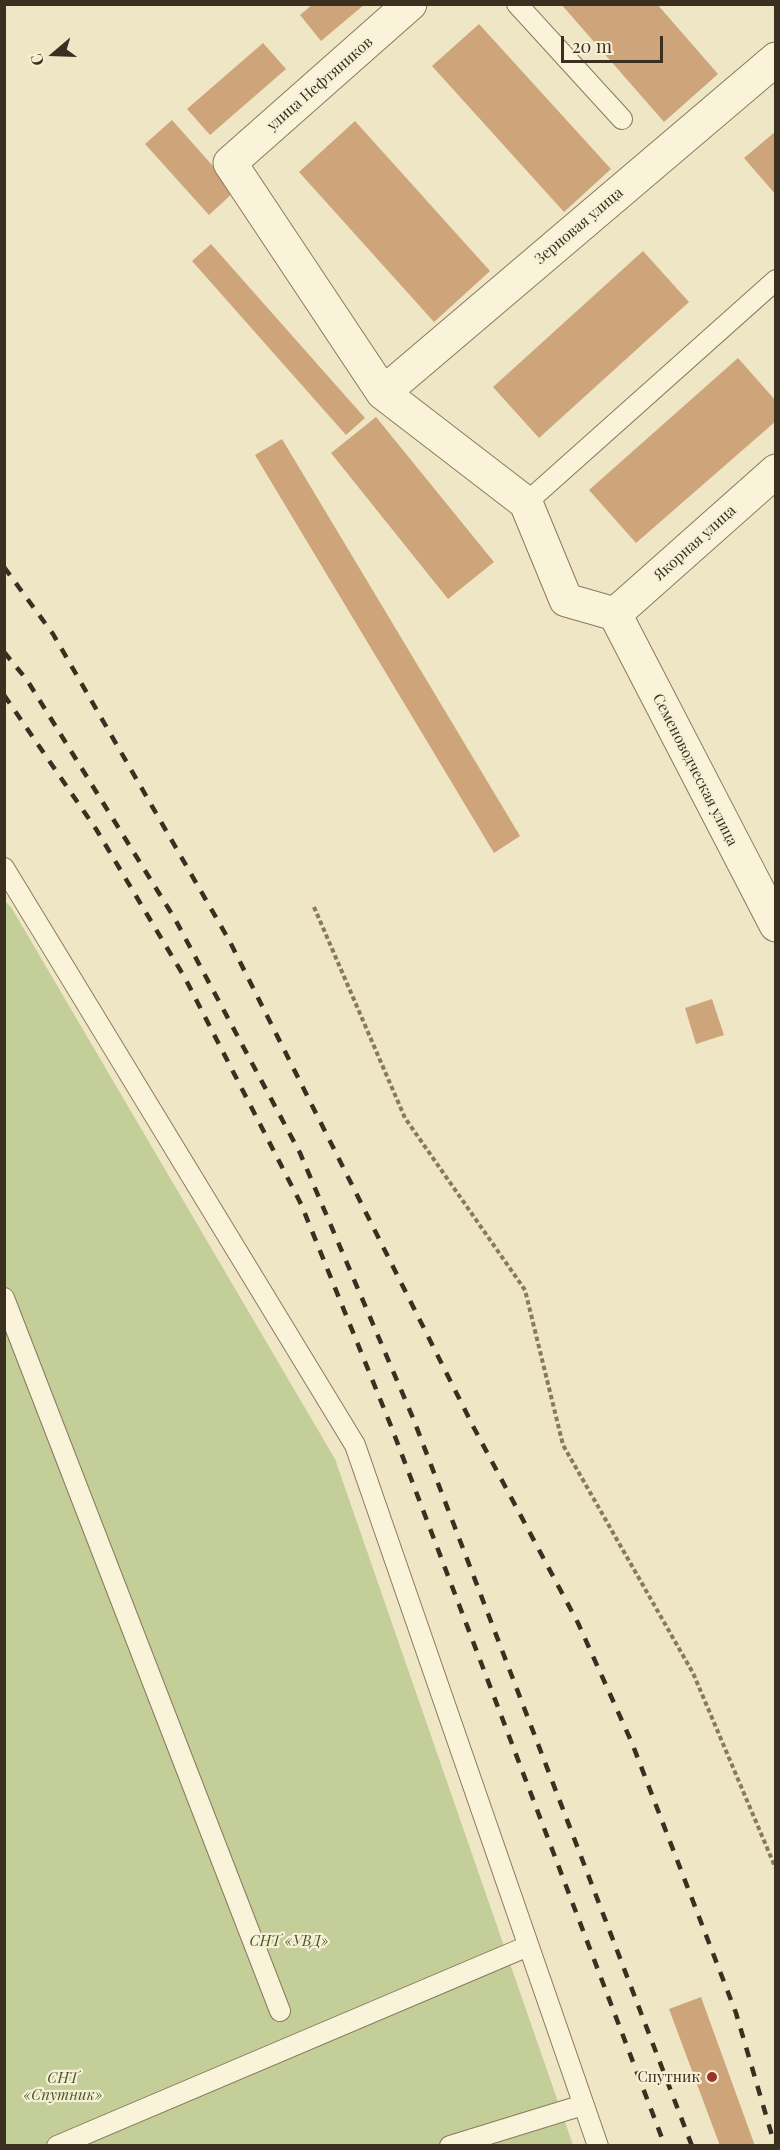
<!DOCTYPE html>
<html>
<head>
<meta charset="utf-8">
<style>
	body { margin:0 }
	#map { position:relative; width:780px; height:2150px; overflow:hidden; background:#efe6c6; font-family:"Playfair Display",serif }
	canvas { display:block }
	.frame { position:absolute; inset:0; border:6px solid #3b2f1f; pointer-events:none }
	.north { position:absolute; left:24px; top:24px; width:60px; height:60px; -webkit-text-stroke:4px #f6f0d6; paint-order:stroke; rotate:251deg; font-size:16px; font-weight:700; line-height:24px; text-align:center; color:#3b2f1f }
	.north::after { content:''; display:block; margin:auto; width:21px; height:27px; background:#3b2f1f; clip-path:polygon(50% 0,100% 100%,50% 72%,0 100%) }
	.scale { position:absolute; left:561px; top:36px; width:102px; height:27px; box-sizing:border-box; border:3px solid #3b2f1f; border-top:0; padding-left:8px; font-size:18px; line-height:21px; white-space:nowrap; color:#3b2f1f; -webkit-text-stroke:4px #f6f0d6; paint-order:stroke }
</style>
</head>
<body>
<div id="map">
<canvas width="780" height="2150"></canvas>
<div class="frame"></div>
<div class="north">С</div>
<div class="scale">20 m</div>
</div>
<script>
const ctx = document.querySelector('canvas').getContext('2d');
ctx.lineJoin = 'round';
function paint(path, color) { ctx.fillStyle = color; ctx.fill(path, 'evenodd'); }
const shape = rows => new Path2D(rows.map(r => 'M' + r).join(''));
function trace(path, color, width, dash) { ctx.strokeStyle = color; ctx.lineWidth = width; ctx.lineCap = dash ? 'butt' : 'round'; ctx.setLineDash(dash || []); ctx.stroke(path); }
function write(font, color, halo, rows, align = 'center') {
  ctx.font = font + ' "Playfair Display",serif'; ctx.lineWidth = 4.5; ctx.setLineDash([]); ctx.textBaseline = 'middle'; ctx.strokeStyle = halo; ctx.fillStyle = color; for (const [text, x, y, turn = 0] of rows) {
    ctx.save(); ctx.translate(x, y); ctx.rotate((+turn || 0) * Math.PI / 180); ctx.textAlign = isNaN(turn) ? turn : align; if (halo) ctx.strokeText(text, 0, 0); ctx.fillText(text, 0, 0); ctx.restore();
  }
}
paint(shape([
	[4,900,11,907,335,1459,573,2145,5,2145]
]), '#c3ce99');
paint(shape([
	[313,4,365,4,321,41,300,15],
	[561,4,657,4,718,74,664,122],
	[479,24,611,169,564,212,432,66],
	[263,43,286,69,210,135,187,109],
	[172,120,235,191,209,215,145,144],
	[355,121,490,271,434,322,299,172],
	[776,131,776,195,744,158],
	[211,244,365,418,346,435,192,261],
	[643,251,689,302,539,438,493,387],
	[738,358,776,401,776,421,636,543,589,490],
	[376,417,494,562,448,599,331,453],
	[282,439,520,836,494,853,255,455],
	[712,999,724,1035,696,1044,685,1008],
	[701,1997,755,2146,720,2146,669,2009]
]), '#cea57b');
const service = shape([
	[517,4,622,119],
	[526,503,776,280],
	[4,868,355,1445,598,2146],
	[4,1298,280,2011],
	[57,2146,528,1946],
	[450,2146,583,2105]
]);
const minor = shape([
	[410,4,230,163,383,393,526,503,566,600,615,614],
	[383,393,776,59],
	[615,614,776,925],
	[615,614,776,471]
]);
trace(service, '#8b795b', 22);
trace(minor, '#8b795b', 35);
trace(shape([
	[314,907,405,1118,525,1290,563,1445,693,1673,776,1869]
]), '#8b795b', 4, [4.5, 3]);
trace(service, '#f9f3da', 20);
trace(minor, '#f9f3da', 33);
trace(shape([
	[4,567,53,634,229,940,474,1428,578,1623,632,1743,736,2013,775,2146],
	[4,652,27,680,175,919,300,1153,413,1418,692,2146],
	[4,695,96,829,185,978,301,1204,391,1426,665,2146]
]), '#3b2f1f', 4.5, [10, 10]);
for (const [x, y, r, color] of [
	[712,2077,6,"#9b332a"]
]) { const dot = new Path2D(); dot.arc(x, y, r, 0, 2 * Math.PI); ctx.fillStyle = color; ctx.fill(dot); trace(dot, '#f6f0d6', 2); }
write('15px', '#3b2f1f', '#f6f0d6', [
	["улица Нефтяников",320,84,-41],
	["Зерновая улица",579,226,-40],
	["Якорная улица",695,543,-42],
	["Семеноводческая улица",695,770,63]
]);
write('italic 15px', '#475825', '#f6f0d6', [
	["СНТ «УВД»",289,1941],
	["СНТ",63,2078],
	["«Спутник»",63,2095]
]);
write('15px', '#3b2f1f', '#f6f0d6', [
	["Спутник",700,2077]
], 'right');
</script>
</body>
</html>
